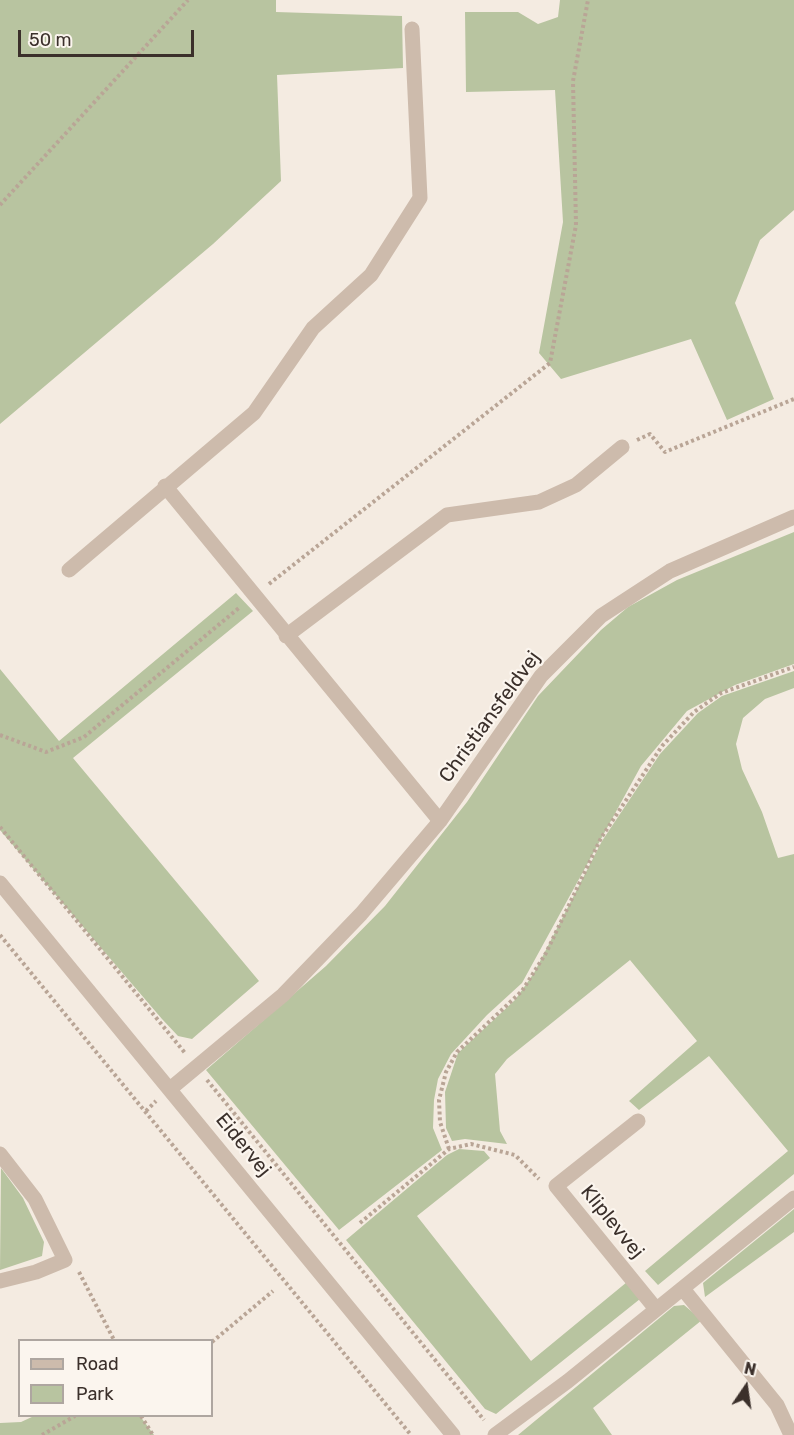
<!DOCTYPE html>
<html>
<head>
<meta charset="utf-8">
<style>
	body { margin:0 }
	#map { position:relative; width:794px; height:1435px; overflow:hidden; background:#f4ebe1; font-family:Rubik,sans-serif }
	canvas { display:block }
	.legend { position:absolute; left:18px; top:1339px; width:195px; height:78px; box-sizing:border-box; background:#fbf5ee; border:2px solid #aea6a0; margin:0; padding:8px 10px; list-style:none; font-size:18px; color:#3b302b }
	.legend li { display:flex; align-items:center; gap:12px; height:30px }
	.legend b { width:30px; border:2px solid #aea6a0 }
	.north { position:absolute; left:716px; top:1357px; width:60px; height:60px; -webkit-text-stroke:4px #fbf5ee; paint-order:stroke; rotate:13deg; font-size:16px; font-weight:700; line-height:24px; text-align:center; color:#3b302b }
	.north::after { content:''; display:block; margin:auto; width:21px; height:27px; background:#3b302b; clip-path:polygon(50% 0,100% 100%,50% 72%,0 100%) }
	.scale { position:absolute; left:18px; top:30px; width:176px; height:27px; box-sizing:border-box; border:3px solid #3b302b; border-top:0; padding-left:8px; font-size:18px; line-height:21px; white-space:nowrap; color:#3b302b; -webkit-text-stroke:4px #fbf5ee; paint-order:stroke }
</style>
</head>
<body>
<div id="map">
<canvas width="794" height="1435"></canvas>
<ul class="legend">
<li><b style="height:8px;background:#cdbbac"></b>Road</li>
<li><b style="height:16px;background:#b8c4a0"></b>Park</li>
</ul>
<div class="north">N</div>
<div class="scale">50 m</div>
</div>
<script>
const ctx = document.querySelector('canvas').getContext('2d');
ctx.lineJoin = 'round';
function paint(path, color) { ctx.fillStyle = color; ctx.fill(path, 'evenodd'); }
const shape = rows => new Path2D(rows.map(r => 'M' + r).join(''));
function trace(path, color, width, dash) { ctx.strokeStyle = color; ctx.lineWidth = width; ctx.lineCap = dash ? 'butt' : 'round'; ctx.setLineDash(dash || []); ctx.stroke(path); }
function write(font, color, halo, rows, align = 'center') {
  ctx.font = font + ' Rubik,sans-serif'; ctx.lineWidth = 4.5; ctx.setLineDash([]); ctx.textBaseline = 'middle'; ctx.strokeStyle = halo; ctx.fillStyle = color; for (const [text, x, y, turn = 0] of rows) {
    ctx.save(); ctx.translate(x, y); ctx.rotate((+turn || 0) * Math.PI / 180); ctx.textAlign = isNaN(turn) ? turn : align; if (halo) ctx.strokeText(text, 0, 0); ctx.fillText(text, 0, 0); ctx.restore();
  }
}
paint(shape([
	[0,0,276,0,276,12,402,16,403,68,277,75,281,181,213,244,0,424],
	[560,0,794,0,794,210,760,240,735,303,774,399,727,420,691,339,561,379,539,353,563,222,555,90,466,92,465,12,518,12,538,24,558,17],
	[794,532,794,664,735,685,687,711,641,766,522,983,487,1015,451,1054,438,1079,434,1100,433,1128,442,1150,339,1230,206,1070,326,966,385,906,467,802,538,696,601,630,628,607,677,580],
	[236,593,253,611,73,758,259,981,192,1039,178,1036,162,1019,0,830,0,669,59,741],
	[794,671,794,688,765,699,743,718,736,744,742,769,762,812,778,858,794,854,794,1174,658,1285,645,1271,788,1151,709,1056,639,1110,629,1101,697,1041,630,960,507,1059,495,1074,500,1131,507,1144,465,1139,452,1141,446,1128,445,1092,458,1053,515,1000,534,973,602,841,660,754,698,713,722,696],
	[459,1149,484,1151,490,1158,417,1216,531,1361,627,1282,640,1299,496,1414,485,1409,346,1240,447,1155],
	[1,1168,23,1198,44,1242,42,1256,0,1270],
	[794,1209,794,1232,705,1297,703,1283],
	[684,1305,702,1320,593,1408,612,1435,518,1435,674,1306],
	[34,1416,140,1416,154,1435,0,1435,0,1423,21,1422]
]), '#b8c4a0');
trace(shape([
	[0,205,188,0],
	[637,440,650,434,665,452,794,399],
	[269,584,550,363,576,225,573,81,588,0],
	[0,735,46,752,84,737,240,607],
	[0,827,185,1053],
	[0,935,411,1435],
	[207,1080,484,1420],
	[146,1111,156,1101],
	[449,1149,440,1122,439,1100,446,1072,457,1052,522,991,546,953,601,838,662,746,694,712,721,693,794,667],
	[360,1223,449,1149,471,1144,515,1155,539,1179],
	[79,1272,114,1340],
	[212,1342,273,1291],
	[141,1416,153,1435],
	[42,1435,75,1416]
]), '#b9a596', 4, [3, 3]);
trace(shape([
	[165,486,440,821],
	[69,570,254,413,313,328,371,275,420,198,412,29],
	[286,636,447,515,539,502,576,485,622,447],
	[0,883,453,1435],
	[170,1089,283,995,361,914,440,821,541,676,601,616,670,571,794,517],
	[638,1121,556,1186,656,1309],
	[0,1154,35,1199,65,1260,36,1272,0,1281],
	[683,1289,777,1405,791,1435],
	[495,1435,568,1381,794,1198]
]), '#cdbbac', 15);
write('20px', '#3b302b', '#fbf5ee', [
	["Christiansfeldvej",490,717,-54],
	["Eidervej",243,1145,51],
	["Kliplevvej",612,1222,51]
]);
</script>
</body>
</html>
